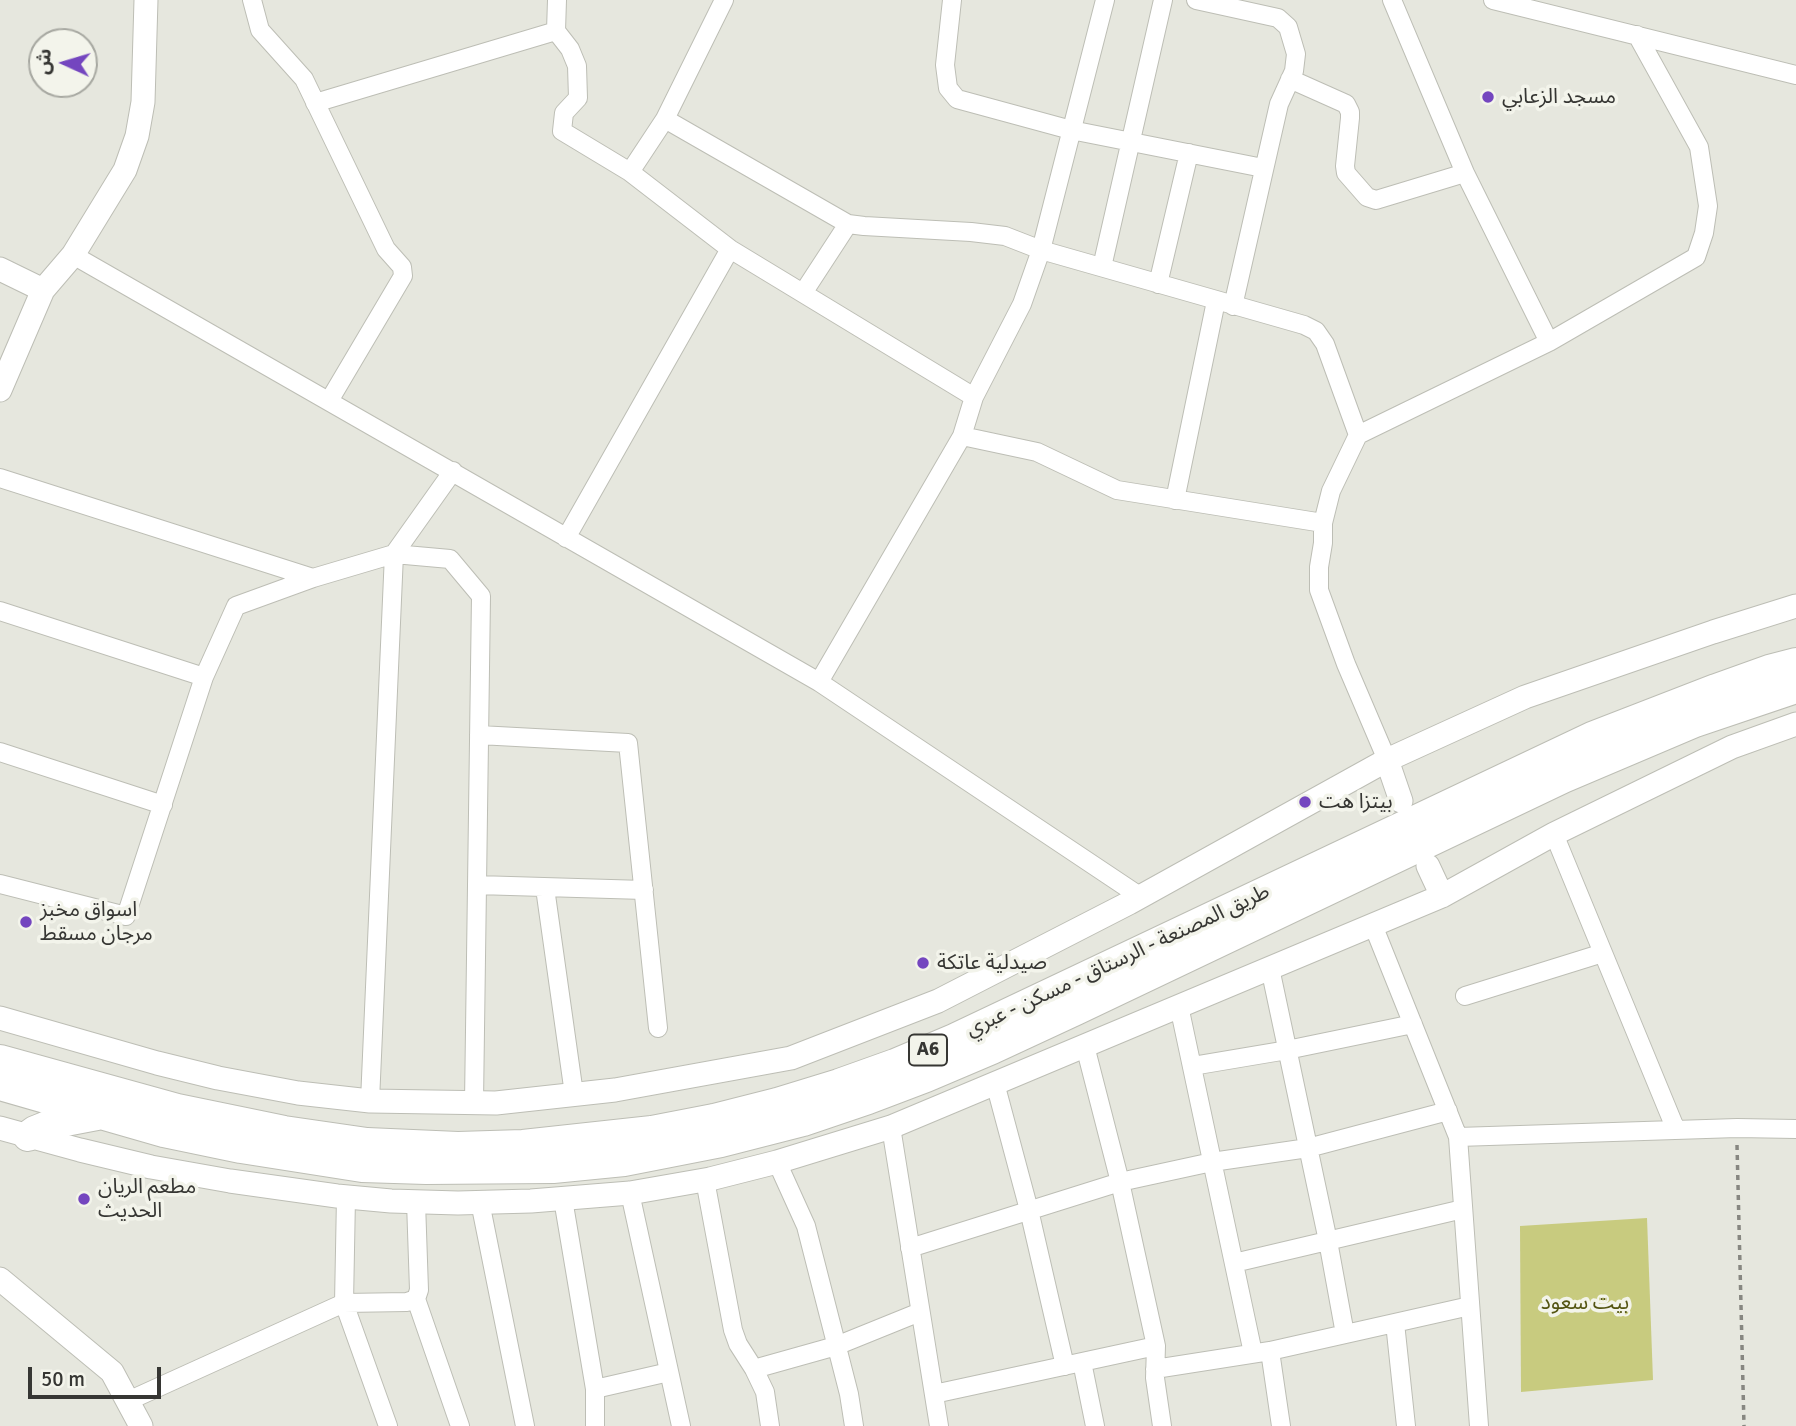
<!DOCTYPE html>
<html>
<head>
<meta charset="utf-8">
<style>
	body { margin:0 }
	#map { position:relative; width:1796px; height:1426px; overflow:hidden; background:#e6e7de; font-family:Signika,"Noto Sans Arabic",sans-serif }
	canvas { display:block }
	.north { position:absolute; left:28px; top:28px; width:70px; height:70px; box-sizing:border-box; background:#f3f4eb; border:2px solid #a7a8a1; border-radius:50%; rotate:274deg; font-size:19px; font-weight:700; line-height:28px; text-align:center; color:#363633 }
	.north::after { content:''; display:block; margin:auto; width:24px; height:32px; background:#7446bf; clip-path:polygon(50% 0,100% 100%,50% 72%,0 100%) }
	.scale { position:absolute; left:28px; top:1367px; width:133px; height:32px; box-sizing:border-box; border:4px solid #363633; border-top:0; padding-left:9px; font-size:21px; line-height:24px; white-space:nowrap; color:#363633; -webkit-text-stroke:5px #f3f4eb; paint-order:stroke }
</style>
</head>
<body>
<div id="map">
<canvas width="1796" height="1426"></canvas>
<div class="north">ش</div>
<div class="scale">50 m</div>
</div>
<script>
const ctx = document.querySelector('canvas').getContext('2d');
ctx.lineJoin = 'round';
function paint(path, color) { ctx.fillStyle = color; ctx.fill(path, 'evenodd'); }
const shape = rows => new Path2D(rows.map(r => 'M' + r).join(''));
function trace(path, color, width, dash) { ctx.strokeStyle = color; ctx.lineWidth = width; ctx.lineCap = dash ? 'butt' : 'round'; ctx.setLineDash(dash || []); ctx.stroke(path); }
function write(font, color, halo, rows, align = 'center') {
  ctx.font = font + ' Signika,"Noto Sans Arabic",sans-serif'; ctx.lineWidth = 7; ctx.setLineDash([]); ctx.textBaseline = 'middle'; ctx.strokeStyle = halo; ctx.fillStyle = color; for (const [text, x, y, turn = 0] of rows) {
    ctx.save(); ctx.translate(x, y); ctx.rotate((+turn || 0) * Math.PI / 180); ctx.textAlign = isNaN(turn) ? turn : align; if (halo) ctx.strokeText(text, 0, 0); ctx.fillText(text, 0, 0); ctx.restore();
  }
}
paint(shape([
	[1647,1218,1653,1380,1521,1392,1520,1226]
]), '#c8cb7f');
const minor = shape([
	[252,0,260,30,304,79,386,249,402,267,403,276,329,401],
	[557,0,556,31,570,49,577,66,578,98,564,113,562,131,630,172,730,249,974,397],
	[952,0,945,65,948,88,957,99,1071,130,1263,168],
	[1105,0,1041,250,1304,325,1316,331,1325,344,1358,435],
	[1196,0,1278,18,1288,27,1296,54,1294,71,1279,104,1233,306],
	[1493,0,1796,75],
	[1290,79,1346,104,1350,112,1350,118,1345,166,1346,173,1367,197,1376,200,1465,173],
	[315,103,556,31],
	[665,119,848,224,864,226,971,232,1005,236,1041,250,1022,304,974,397,962,436,819,682],
	[630,172,665,119,724,0],
	[73,255,819,682,1141,897],
	[1102,267,1163,0],
	[1158,284,1189,153],
	[803,293,848,224],
	[1549,342,1696,257,1704,233,1708,206,1699,147,1637,35],
	[962,436,1037,452,1117,490,1323,523],
	[0,478,313,578],
	[1175,500,1216,301],
	[566,538,730,249],
	[0,611,204,677],
	[479,735,628,743,658,1028],
	[0,752,163,805],
	[1387,760,1346,664,1319,590,1319,567,1323,543,1323,523,1331,491,1358,435,1549,342,1465,173,1392,0],
	[1554,834,1676,1130],
	[0,884,126,916,204,677,236,606,313,578,394,554,453,471],
	[477,885,644,890],
	[545,888,574,1094],
	[1373,925,1458,1137,1479,1426],
	[1270,968,1328,1241,1345,1334],
	[1465,996,1603,953],
	[1179,1006,1253,1353],
	[1085,1046,1120,1182,1156,1346,1155,1378,1162,1426],
	[1192,1066,1287,1050,1413,1024],
	[995,1083,1029,1210,1065,1366],
	[370,1101,394,554,450,559,481,596,474,1102],
	[891,1127,939,1426],
	[1458,1137,1737,1128,1796,1129],
	[777,1162,806,1226,849,1394,854,1426],
	[705,1180,733,1330,738,1344,754,1369,765,1392,770,1426],
	[630,1193,681,1426],
	[346,1197,344,1303,388,1426],
	[563,1199,595,1389,595,1426],
	[480,1202,525,1426],
	[910,1248,1120,1182,1212,1162,1308,1148,1448,1111],
	[1234,1263,1463,1209],
	[416,1299,460,1426],
	[1395,1323,1406,1426],
	[1270,1351,1281,1426],
	[1082,1362,1095,1426],
	[754,1369,836,1346,920,1312],
	[1155,1369,1270,1351,1470,1306],
	[595,1389,669,1372],
	[934,1394,1156,1346],
	[128,1401,344,1303,407,1302,416,1299,419,1290,416,1202]
]);
const tertiary = shape([
	[0,269,43,290],
	[0,390,43,290,73,255,125,170,137,136,143,102,146,0],
	[1387,760,1401,801],
	[1428,866,1442,896],
	[0,1018,157,1063,218,1078,298,1093,370,1101,496,1103,615,1090,791,1058,938,1001,1129,903,1387,760,1525,697,1713,632,1796,606],
	[0,1128,80,1150,151,1167,230,1181,337,1196,391,1201,458,1203,531,1201,630,1193,710,1179,777,1162,891,1127,1442,896,1554,834,1732,747,1796,724],
	[0,1279,112,1372,141,1426]
]);
const trunk = shape([
	[0,1060,177,1109,284,1131,367,1143,458,1147,523,1145,652,1131,714,1119,777,1103,839,1084,895,1064,954,1039,1592,737,1716,689,1769,670,1796,663],
	[0,1085,164,1132,241,1148,362,1167,426,1169,553,1168,624,1161,721,1142,803,1121,868,1099,926,1077,992,1049,1076,1010,1563,778,1695,722,1796,688],
	[28,1136,35,1131,55,1123,97,1115]
]);
trace(minor, '#bdbeb5', 20);
trace(tertiary, '#bdbeb5', 25);
trace(trunk, '#bdbeb5', 32);
trace(shape([
	[1737,1145,1744,1426]
]), '#878781', 3.5, [5, 5]);
trace(minor, '#fff', 18);
trace(tertiary, '#fff', 23);
trace(trunk, '#fff', 30);
for (const [x, y, r, color] of [
	[1488,97,7,"#7446bf"],
	[1305,802,7,"#7446bf"],
	[26,922,7,"#7446bf"],
	[923,963,7,"#7446bf"],
	[84,1199,7,"#7446bf"]
]) { const dot = new Path2D(); dot.arc(x, y, r, 0, 2 * Math.PI); ctx.fillStyle = color; ctx.fill(dot); trace(dot, '#f3f4eb', 2.5); }
for (const [x, y, w] of [
	[928,1050,38]
]) { const box = new Path2D(); box.roundRect(x - w / 2, y - 15.5, w, 31, 5); ctx.fillStyle = '#f3f4eb'; ctx.fill(box); trace(box, '#363633', 2); }
write('bold 19px', '#363633', null, [
	["A6",928,1050]
]);
write('21px', '#363633', '#f3f4eb', [
	["مسجد الزعابي",1502,97],
	["بيتزا هت",1319,802],
	["اسواق مخبز",40,910],
	["مرجان مسقط",40,934],
	["صيدلية عاتكة",937,963],
	["مطعم الريان",98,1187],
	["الحديث",98,1211]
], 'left');
write('21px', '#363633', '#f3f4eb', [
	["طريق المصنعة - الرستاق - مسكن - عبري",1118,961,-25]
]);
write('21px', '#545513', '#f3f4eb', [
	["بيت سعود",1585,1303]
]);
</script>
</body>
</html>
